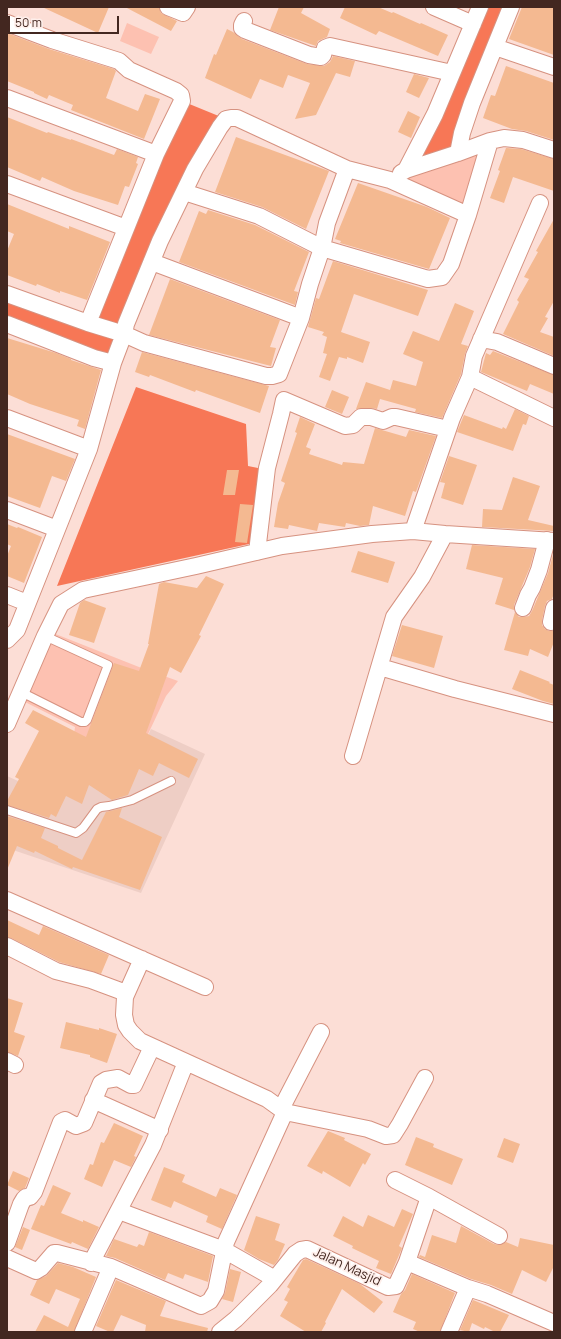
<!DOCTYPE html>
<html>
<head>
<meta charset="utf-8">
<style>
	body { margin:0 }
	#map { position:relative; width:561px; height:1339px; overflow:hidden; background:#fcded6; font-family:Manrope,sans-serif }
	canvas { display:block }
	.frame { position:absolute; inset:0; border:8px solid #432720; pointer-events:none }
	.scale { position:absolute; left:8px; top:16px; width:111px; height:18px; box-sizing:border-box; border:2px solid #432720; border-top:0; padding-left:5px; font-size:12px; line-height:14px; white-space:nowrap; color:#432720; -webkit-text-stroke:3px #feefeb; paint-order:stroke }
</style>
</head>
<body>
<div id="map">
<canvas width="561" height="1339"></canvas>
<div class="frame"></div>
<div class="scale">50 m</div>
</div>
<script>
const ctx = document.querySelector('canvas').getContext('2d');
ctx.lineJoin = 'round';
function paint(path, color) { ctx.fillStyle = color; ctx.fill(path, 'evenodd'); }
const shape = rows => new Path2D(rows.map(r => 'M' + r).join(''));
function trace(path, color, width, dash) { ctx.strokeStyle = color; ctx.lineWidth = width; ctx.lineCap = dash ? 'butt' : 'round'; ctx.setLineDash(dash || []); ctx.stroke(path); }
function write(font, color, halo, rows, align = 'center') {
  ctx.font = font + ' Manrope,sans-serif'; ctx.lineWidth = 3.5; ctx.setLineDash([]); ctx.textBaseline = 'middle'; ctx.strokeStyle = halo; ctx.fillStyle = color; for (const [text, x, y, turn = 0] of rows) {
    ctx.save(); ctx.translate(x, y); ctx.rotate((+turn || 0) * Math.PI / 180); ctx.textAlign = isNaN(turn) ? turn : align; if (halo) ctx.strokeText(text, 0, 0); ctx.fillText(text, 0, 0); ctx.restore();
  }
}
paint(shape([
	[151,729,205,754,141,893,7,848,7,776,38,790,132,768]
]), '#eecec5');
paint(shape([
	[127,23,159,37,151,54,120,41],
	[490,141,468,215,390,180],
	[53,633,139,667,178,681,166,696,132,768,73,742,75,727,21,700]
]), '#fdc1b1');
paint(shape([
	[480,7,511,7,458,153,406,170],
	[182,101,226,119,220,127,113,363,7,324,7,294,88,323],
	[136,387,246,424,248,466,273,471,267,540,57,586]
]), '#f77756');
paint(shape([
	[42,7,109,7,98,33],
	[125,7,159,7,161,13,177,21,171,31],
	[279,7,304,7,301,13,330,29,327,37,318,41,316,46,270,30],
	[345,7,378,7,392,13,393,12,420,24,421,23,448,35,438,56,379,31,376,35,340,18],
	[522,7,554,7,554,55,509,39],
	[227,29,233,32,242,39,307,64,324,66,330,62,333,56,355,61,350,77,336,73,316,115,295,119,310,83,288,75,283,88,260,79,251,99,205,78,214,54,216,55],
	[7,33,49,49,114,69,116,71,106,98,138,111,145,94,160,99,144,139,71,110,73,105,49,95,47,99,34,93,34,92,7,81],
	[506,66,554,83,554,140,526,131,512,129,483,118,491,95,495,96],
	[414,74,429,78,419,98,406,92],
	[408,111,420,117,411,138,398,132],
	[7,117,47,133,48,132,71,140,71,139,114,155,117,149,138,157,136,163,138,164,129,187,125,186,118,205,74,191,42,177,40,181,7,167],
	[236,137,329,171,306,229,262,207,215,192],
	[506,148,521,149,554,159,554,191,513,177,504,203,490,198,500,171,498,170],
	[358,183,427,207,450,218,429,269,340,243,341,241,335,239],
	[7,204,69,229,69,226,110,242,87,300,60,291,60,293,37,284,36,286,7,275,7,251,14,234,7,231],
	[208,210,255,225,309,252,294,291,298,292,295,305,179,262,199,211,206,214],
	[554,219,554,301,545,317,548,318,540,332,554,337,554,356,503,334,519,302,517,300,529,279,524,277,538,252,536,251],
	[333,261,428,290,418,316,354,294,341,332,370,342,363,363,347,357,347,359,339,357,330,381,319,377,327,354,323,353,327,337,322,335,324,332,308,327,316,298,319,299],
	[170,279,280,320,270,347,276,348,271,366,149,335],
	[455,303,474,311,461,344,468,346,465,354,461,374,442,418,415,412,416,409,380,399,377,409,371,408,356,409,366,382,390,390,393,380,416,386,423,362,403,354,413,331,439,341],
	[7,338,56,353,71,359,71,360,101,370,85,429,77,426,79,420,30,404,7,394],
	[493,351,554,375,554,394,530,384,527,391,481,372,486,353,490,355],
	[142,352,269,386,260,413,196,390,195,392,150,375,149,377,135,372],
	[332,390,349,397,342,414,325,407],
	[515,409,529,416,526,425,523,424,513,451,457,432,464,415,502,429,503,427,506,429],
	[300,417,315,424,306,447,311,449,309,454,342,465,343,462,364,464,375,428,406,437,409,430,436,436,416,492,413,491,405,516,373,506,369,525,360,526,346,523,345,527,319,523,317,531,289,525,288,529,274,527,278,503,285,483,281,481,297,433,295,432],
	[7,434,75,459,66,481,52,476,40,508,7,496],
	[449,456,477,465,463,505,441,498,445,483,440,482],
	[227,470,239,470,235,495,223,495],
	[513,477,540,486,528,520,554,526,554,531,482,527,483,509,502,510],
	[240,504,253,505,247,543,235,542],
	[7,524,17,528,18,527,42,537,24,583,7,576,7,556,11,546,7,544],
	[472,545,535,549,530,567,514,605,514,610,495,604,503,578,466,569],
	[358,551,395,562,388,583,351,572],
	[554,551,554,593,552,599,547,601,545,606,542,620,542,625,545,629,549,631,554,631,554,642,548,657,530,649,528,656,504,650,515,612,519,617,524,617,529,616,532,611,548,573],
	[206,576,224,584,199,635,201,636,181,673,170,667,146,733,198,759,189,778,159,763,153,776,139,769,128,795,112,800,89,785,82,804,66,796,56,817,51,814,49,818,7,805,7,801,19,779,15,777,39,731,25,723,33,710,86,737,114,663,139,671,149,644,148,644,159,584,164,582,197,588],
	[84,600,106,608,94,643,69,635,80,603],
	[402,625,443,636,434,668,392,656],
	[520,670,550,682,549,683,554,685,554,704,543,701,512,689],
	[122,808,119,817,162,837,140,890,73,867,72,869,35,851,34,853,17,846,7,870,7,816,45,828,41,838,58,846,58,848,82,860,106,812],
	[7,920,39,935,43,926,109,955,101,974,59,962,11,938,7,937],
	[7,998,23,1003,14,1032,25,1036,18,1056,7,1052],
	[66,1022,99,1030,99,1028,117,1034,107,1063,90,1057,90,1055,60,1048],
	[114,1123,143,1136,134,1156,136,1157,131,1167,114,1160,102,1187,84,1179,90,1164,93,1165,101,1142,104,1143],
	[328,1131,345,1138,344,1140,371,1154,365,1165,363,1163,350,1187,323,1171,322,1174,307,1166],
	[416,1137,434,1144,433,1147,463,1159,452,1185,405,1165],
	[504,1138,520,1144,513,1163,497,1157],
	[164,1167,185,1175,182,1182,216,1197,220,1188,237,1195,222,1229,206,1222,208,1216,174,1201,171,1208,151,1200],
	[13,1171,29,1178,25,1188,19,1191,7,1185],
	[53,1185,71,1193,61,1213,83,1222,83,1220,99,1227,88,1249,72,1242,71,1244,31,1229,41,1205,44,1206],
	[402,1209,413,1214,399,1246,402,1248,391,1274,376,1268,379,1261,352,1248,353,1246,333,1236,343,1216,363,1227,368,1215,394,1227],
	[256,1216,280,1224,275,1240,285,1244,278,1260,274,1265,259,1259,244,1250],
	[461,1226,494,1244,499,1245,506,1242,518,1247,520,1238,554,1245,554,1266,546,1282,522,1270,512,1294,491,1285,471,1279,419,1257,420,1255,425,1257,432,1235,456,1243],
	[23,1227,30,1230,22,1250,15,1247],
	[149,1232,213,1256,208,1282,185,1274,183,1279,168,1273,165,1280,115,1258,106,1256,114,1239,137,1247,139,1244,144,1246],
	[306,1259,360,1284,383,1302,374,1313,342,1289,325,1322,326,1323,321,1332,306,1332,280,1316,288,1302,284,1300,290,1289,287,1287,303,1260],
	[58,1263,73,1267,96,1277,74,1332,35,1332,44,1315,68,1327,80,1299,56,1289,49,1304,30,1295,37,1280,46,1276],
	[230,1269,241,1272,233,1302,222,1299,225,1293],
	[412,1274,455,1293,440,1332,420,1332,413,1329,416,1322,393,1312,401,1294,405,1290],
	[116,1280,166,1301,160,1316,208,1328,207,1332,145,1332,146,1325,121,1315,113,1332,110,1332,96,1326],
	[473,1300,509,1315,500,1332,495,1332,485,1327,484,1329,472,1323,469,1332,460,1330]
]), '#f4b991');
const service = shape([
	[21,692,81,722,85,722,87,720,108,665,45,636],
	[7,810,76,833,83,828,97,809,101,807,109,806,132,800,171,781]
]);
const minor = shape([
	[168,7,183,13,187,7],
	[434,7,473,24],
	[244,21,242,25,242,28,245,30,309,55,321,57,323,55,325,48,330,46,452,73],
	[7,23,52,40,119,61,129,70,176,91,181,95,182,101,156,154,88,323],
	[495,47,554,67],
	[7,98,156,154],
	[458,153,462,133,472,103,511,7],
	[406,170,435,114,480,7],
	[401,173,406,170,458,153,490,141,504,138,523,140,554,150],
	[7,184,126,228],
	[184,192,259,216,322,248,428,279,442,277,451,264,468,215,490,141],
	[152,262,301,318],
	[7,294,88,323,124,334,144,343,266,376,272,376,279,374,301,318,310,284,322,248,327,223,347,169],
	[7,324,94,358,113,363],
	[481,339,497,342,554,366],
	[470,377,554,418],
	[7,418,89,449],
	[7,510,57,529],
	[413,531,452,418,470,377,474,356,540,203],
	[257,552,267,468,281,414,284,400,345,426,353,425,361,417,371,417,383,421,392,417,396,417,448,429],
	[7,595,27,603],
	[523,608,528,595,532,588,539,570,547,540],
	[551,622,554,608],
	[7,640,17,630,89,449,113,363,124,334,126,324,160,241,195,169,220,127,226,119,231,118,237,118,347,169,390,180,468,215],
	[380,667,455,689,554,714],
	[7,724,45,636,61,604,83,590,196,566,282,546,372,534,413,531,445,534,554,541],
	[353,756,394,617,422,577,445,534],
	[7,900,205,987],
	[7,946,56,971,91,980,126,993],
	[142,959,125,997,124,1015,126,1025,130,1031,140,1041,267,1099,285,1112,368,1129,386,1136,393,1135,400,1124,425,1078],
	[7,1061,15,1065],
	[93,1100,160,1130],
	[281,1109,321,1032],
	[395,1180,429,1197,499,1236],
	[119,1211,224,1250,275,1279],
	[7,1243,21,1204,24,1199,26,1197,30,1197,34,1192,61,1122,65,1120,76,1126,84,1123,101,1083,106,1080,118,1078,131,1085,134,1085,152,1047],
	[7,1258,36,1271,41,1268,54,1253,57,1253,111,1267,201,1306,210,1301,216,1291,226,1242,285,1112],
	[407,1262,429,1197],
	[91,1263,153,1145,186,1062],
	[83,1332,111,1267],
	[220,1332,236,1319,270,1285,295,1254,301,1250,307,1249,388,1287,396,1286,407,1262,468,1288,487,1294,554,1323],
	[449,1332,468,1288]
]);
trace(service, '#d69280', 10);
trace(minor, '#d69280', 18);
trace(service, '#fff', 8);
trace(minor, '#fff', 16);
write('13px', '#432720', '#feefeb', [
	["Jalan Masjid",347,1267,25]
]);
</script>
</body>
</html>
